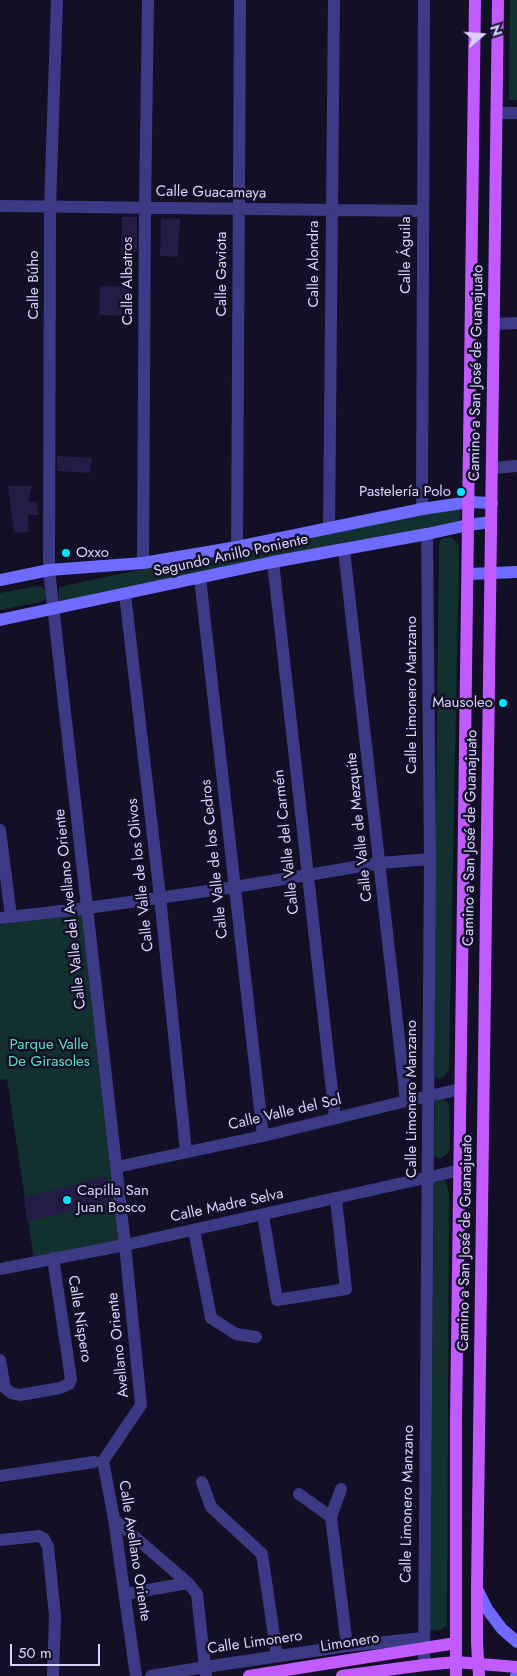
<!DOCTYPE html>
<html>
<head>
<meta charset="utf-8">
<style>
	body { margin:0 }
	#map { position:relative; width:517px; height:1676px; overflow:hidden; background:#130f26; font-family:Jost,sans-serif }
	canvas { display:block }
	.north { position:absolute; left:457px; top:10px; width:50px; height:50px; -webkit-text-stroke:4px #130f26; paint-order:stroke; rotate:72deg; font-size:14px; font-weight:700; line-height:20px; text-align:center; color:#d9d4ff }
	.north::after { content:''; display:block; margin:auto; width:18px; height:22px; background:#d9d4ff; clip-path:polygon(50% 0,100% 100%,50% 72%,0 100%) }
	.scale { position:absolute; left:10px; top:1644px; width:90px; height:22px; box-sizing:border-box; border:2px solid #d9d4ff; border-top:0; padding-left:6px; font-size:15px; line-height:18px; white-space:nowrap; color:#d9d4ff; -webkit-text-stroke:4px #130f26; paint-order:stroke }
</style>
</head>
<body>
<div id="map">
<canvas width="517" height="1676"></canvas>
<div class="north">N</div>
<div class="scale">50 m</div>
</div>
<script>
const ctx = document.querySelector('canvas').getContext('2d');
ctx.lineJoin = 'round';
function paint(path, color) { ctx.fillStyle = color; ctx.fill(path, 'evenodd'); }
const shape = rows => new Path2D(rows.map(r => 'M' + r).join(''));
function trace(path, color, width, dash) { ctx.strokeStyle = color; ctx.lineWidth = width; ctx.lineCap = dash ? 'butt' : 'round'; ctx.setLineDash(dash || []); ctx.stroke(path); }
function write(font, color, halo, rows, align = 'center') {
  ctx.font = font + ' Jost,sans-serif'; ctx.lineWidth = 5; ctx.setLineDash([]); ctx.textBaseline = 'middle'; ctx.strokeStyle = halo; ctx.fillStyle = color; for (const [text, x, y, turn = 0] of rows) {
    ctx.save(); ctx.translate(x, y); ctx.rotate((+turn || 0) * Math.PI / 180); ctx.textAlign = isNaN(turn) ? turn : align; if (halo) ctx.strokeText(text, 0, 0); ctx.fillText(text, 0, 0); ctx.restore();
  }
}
paint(shape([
	[510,0,517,0,517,100,509,100],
	[434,509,460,509,461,515,459,523,167,581,59,601,59,588,67,585],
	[451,537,459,545,459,556,449,1069,445,1076,439,1079,435,1077,434,968,439,544,442,538],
	[37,586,43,587,46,593,45,599,40,602,0,610,0,593],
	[82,911,122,1242,34,1260,7,1079,0,1080,0,925],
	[440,1098,444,1099,449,1104,450,1149,446,1155,441,1158,436,1158,434,1156,435,1101],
	[440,1178,446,1182,449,1193,447,1626,437,1631,430,1630,434,1180]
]), '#12302f');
paint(shape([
	[122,217,137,217,137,251,135,251,135,256,121,256],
	[161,218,180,219,178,257,160,256],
	[100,286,134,287,133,316,99,315],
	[57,456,92,458,90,473,57,471],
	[8,486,32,486,28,501,37,502,38,515,28,515,28,532,14,533],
	[106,1176,110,1202,27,1221,24,1198]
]), '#241b47');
trace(shape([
	[496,113,517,113],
	[0,206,422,211],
	[494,324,517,323],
	[492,468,517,466],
	[422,509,424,0],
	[329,529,334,0],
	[237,547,240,0],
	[344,550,406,1101],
	[273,562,335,1118],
	[143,563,145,208,148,0],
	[49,570,50,207,57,0],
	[200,578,263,1136],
	[125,594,160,897,186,1152],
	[0,830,11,916],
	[0,918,88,908,235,887,380,863,430,859],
	[117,1167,263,1136,406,1101,461,1089],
	[263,1215,277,1300,346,1289,336,1199],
	[194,1230,211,1318,236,1334,256,1337],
	[0,1360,5,1388,11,1393,20,1395,60,1388,69,1384,71,1379,53,1258],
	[0,1476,94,1462],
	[202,1482,211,1507,262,1554,277,1656],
	[341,1489,331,1517,347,1646],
	[299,1494,331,1517],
	[114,1519,188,1583,197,1594,206,1676],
	[0,1540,39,1536,44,1539,48,1547,55,1616,53,1676],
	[125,1594,188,1583]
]), '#3d3a85', 12);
trace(shape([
	[49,570,125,1245,141,1405,103,1461,114,1519,136,1676],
	[0,1269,125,1245,461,1170],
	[424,1665,430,859,427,534],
	[151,1676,205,1667,347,1646,423,1638]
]), '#3d3a85', 12);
trace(shape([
	[468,574,517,572],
	[0,580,49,570,143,563,237,547,422,509,469,502,492,503],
	[0,620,273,562,427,534,468,525,491,522],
	[477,1589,487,1609,502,1629,517,1642],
	[516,1676,517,1675]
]), '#6f6bff', 12);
trace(shape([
	[249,1676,456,1643],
	[342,1676,424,1665,456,1662,517,1667],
	[456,1676,456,1421,475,0],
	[479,1676,477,1642,477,1589,498,0]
]), '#c25bff', 12);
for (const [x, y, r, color] of [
	[461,492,5,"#00e5ff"],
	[66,553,5,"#00e5ff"],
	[503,703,5,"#00e5ff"],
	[67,1200,5,"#00e5ff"]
]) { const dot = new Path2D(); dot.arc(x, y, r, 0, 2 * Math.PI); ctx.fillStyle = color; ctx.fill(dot); trace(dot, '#130f26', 2); }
write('15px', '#d9d4ff', '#130f26', [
	["Calle Guacamaya",211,193,1],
	["Calle Águila",406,255,-90],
	["Calle Alondra",314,264,-90],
	["Calle Gaviota",222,274,-90],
	["Calle Albatros",128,281,-90],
	["Calle Búho",34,285,-90],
	["Camino a San José de Guanajuato",477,373,-89],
	["Segundo Anillo Poniente",231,556,-12],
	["Calle Limonero Manzano",412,695,-90],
	["Calle Valle de Mezquite",360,827,-96],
	["Camino a San José de Guanajuato",471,838,-89],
	["Calle Valle del Carmén",287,842,-96],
	["Calle Valle de los Cedros",215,859,-96],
	["Calle Valle de los Olivos",141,875,-96],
	["Calle Valle del Avellano Oriente",71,909,-96],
	["Calle Limonero Manzano",412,1099,-90],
	["Calle Valle del Sol",285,1113,-13],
	["Calle Madre Selva",227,1206,-12],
	["Camino a San José de Guanajuato",466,1243,-89],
	["Calle Níspero",79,1319,81],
	["Avellano Oriente",119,1345,-96],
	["Calle Limonero Manzano",408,1504,-89],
	["Calle Avellano Oriente",134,1551,81],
	["Calle Limonero",255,1643,-8],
	["Limonero",350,1643,-9]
]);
write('15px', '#d9d4ff', '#130f26', [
	["Pastelería Polo",451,492],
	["Oxxo",76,553,"left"],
	["Mausoleo",493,703],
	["Capilla San",77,1191,"left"],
	["Juan Bosco",77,1208,"left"]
], 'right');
write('15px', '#5fe0c0', '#130f26', [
	["Parque Valle",49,1045],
	["De Girasoles",49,1062]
]);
</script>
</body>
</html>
